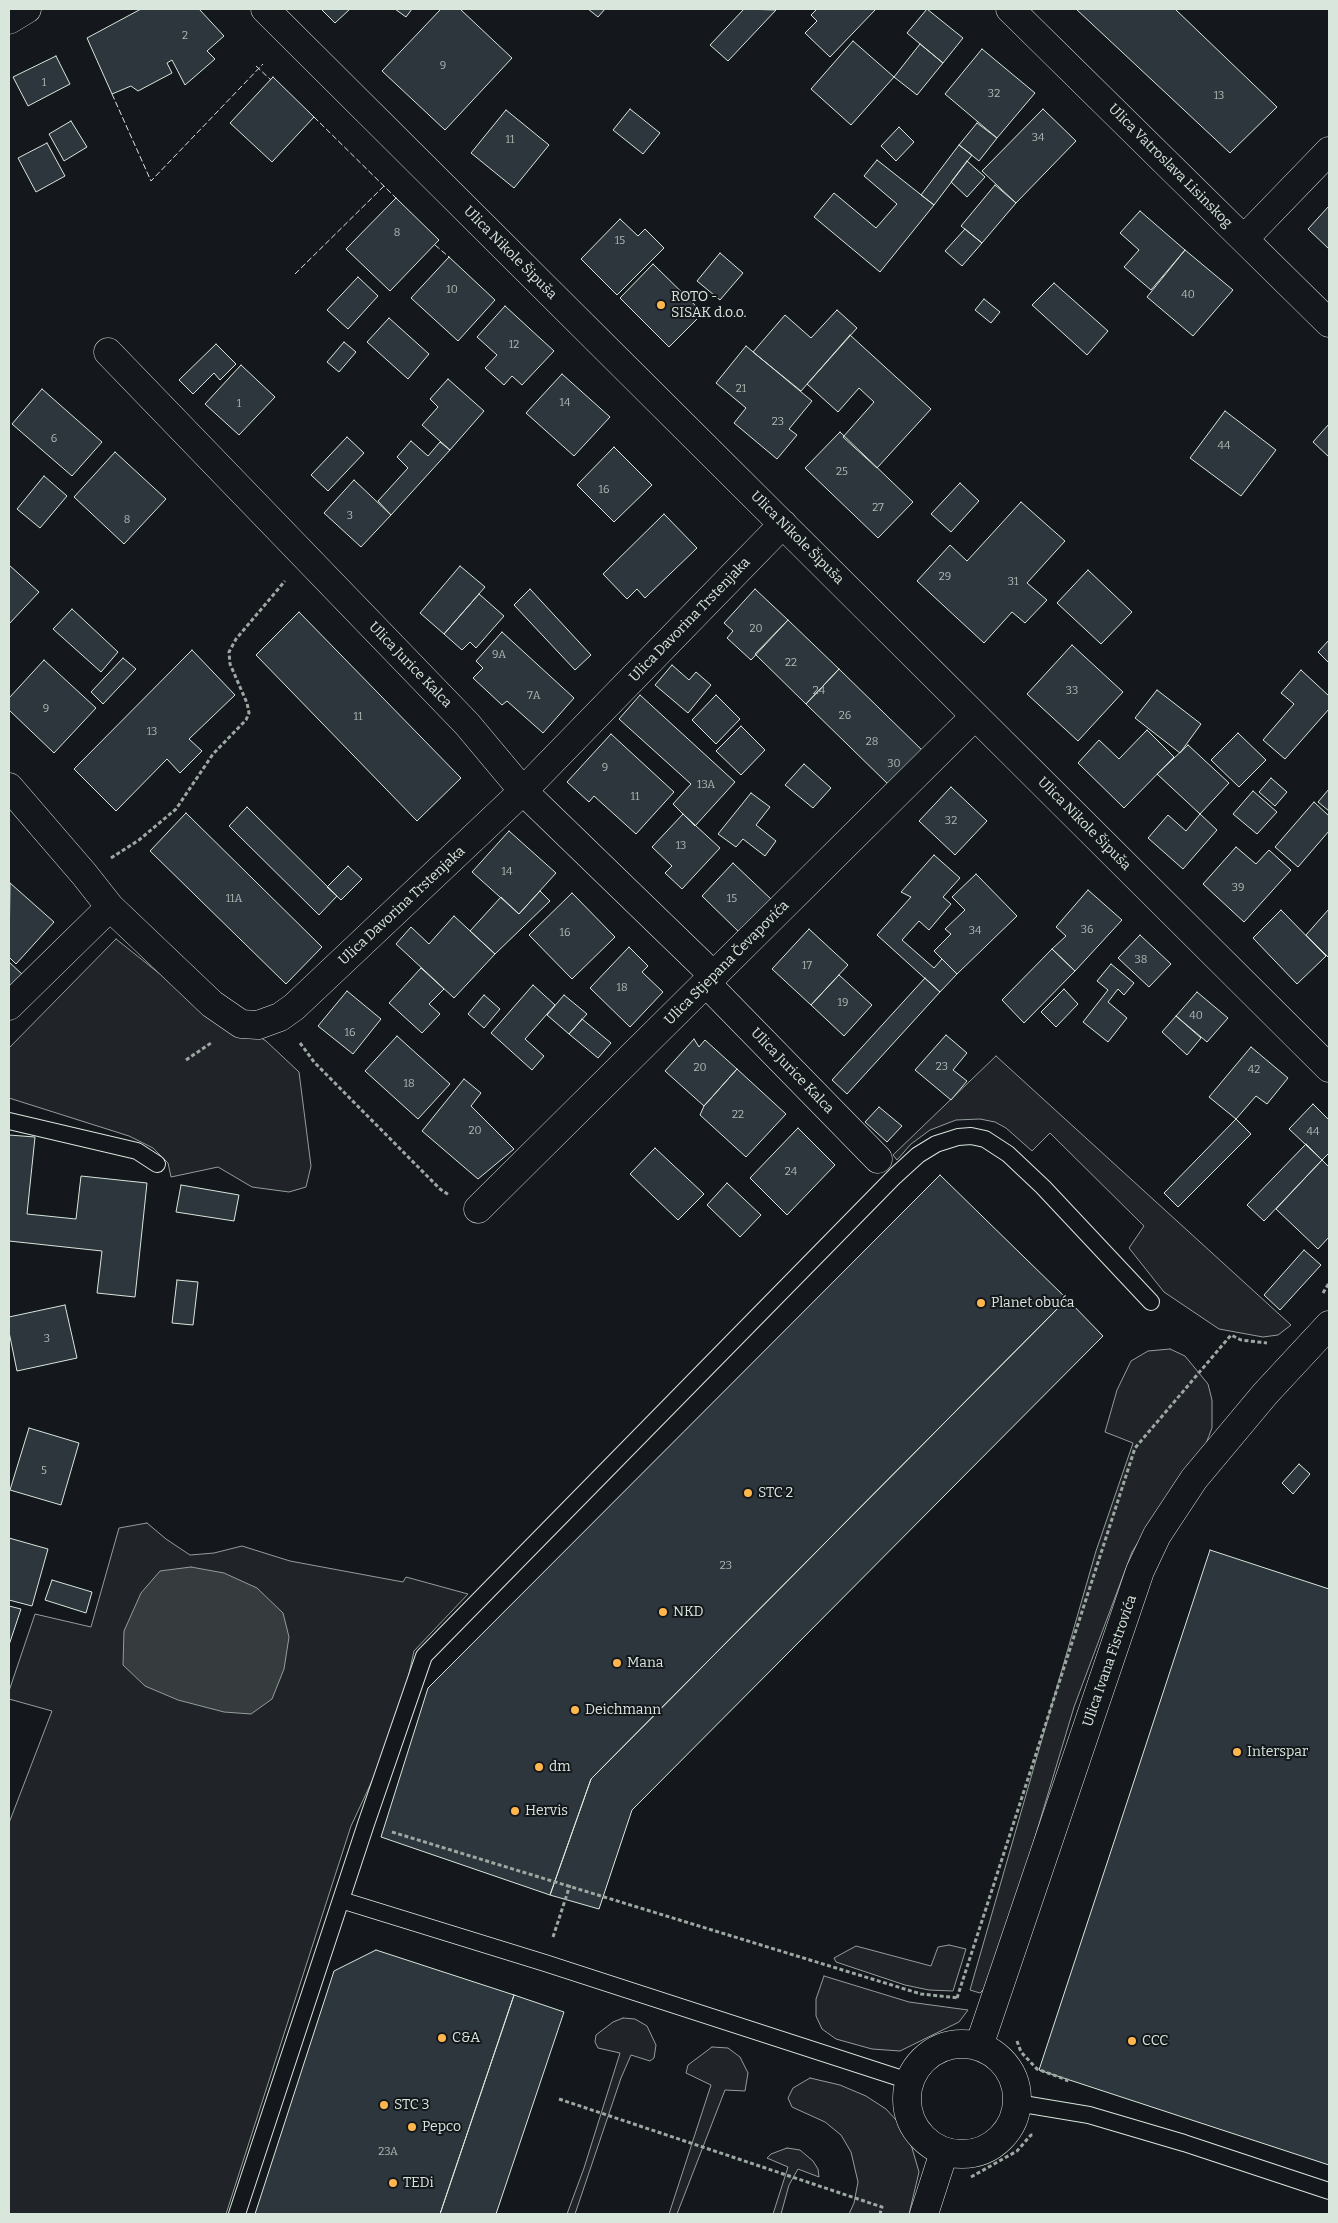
<!DOCTYPE html>
<html>
<head>
<meta charset="utf-8">
<style>
	body { margin:0 }
	#map { position:relative; width:1338px; height:2223px; overflow:hidden; background:#14181c; font-family:Bitter,serif }
	canvas { display:block }
	.frame { position:absolute; inset:0; border:10px solid #d8e6dc; pointer-events:none }
</style>
</head>
<body>
<div id="map">
<canvas width="1338" height="2223"></canvas>
<div class="frame"></div>
</div>
<script>
const ctx = document.querySelector('canvas').getContext('2d');
ctx.lineJoin = 'round';
function paint(path, color) { ctx.fillStyle = color; ctx.fill(path, 'evenodd'); }
const shape = rows => new Path2D(rows.map(r => 'M' + r).join(''));
function trace(path, color, width, dash) { ctx.strokeStyle = color; ctx.lineWidth = width; ctx.lineCap = dash ? 'butt' : 'round'; ctx.setLineDash(dash || []); ctx.stroke(path); }
function write(font, color, halo, rows, align = 'center') {
  ctx.font = font + ' Bitter,serif'; ctx.lineWidth = 4; ctx.setLineDash([]); ctx.textBaseline = 'middle'; ctx.strokeStyle = halo; ctx.fillStyle = color; for (const [text, x, y, turn = 0] of rows) {
    ctx.save(); ctx.translate(x, y); ctx.rotate((+turn || 0) * Math.PI / 180); ctx.textAlign = isNaN(turn) ? turn : align; if (halo) ctx.strokeText(text, 0, 0); ctx.fillText(text, 0, 0); ctx.restore();
  }
}
const green = shape([
	[116,939,229,1029,255,1034,266,1041,299,1072,311,1166,306,1187,289,1192,252,1187,218,1167,171,1177,168,1163,153,1148,129,1136,9,1098,9,1048,116,939],
	[996,1056,1291,1325,1278,1335,1263,1337,1219,1329,1164,1292,1129,1248,1144,1226,1050,1133,1032,1151,1006,1128,995,1122,980,1119,956,1120,930,1130,911,1144,897,1160,893,1155,996,1056],
	[1170,1349,1185,1356,1208,1384,1212,1400,1212,1428,1205,1446,1179,1477,1132,1552,1074,1707,1027,1864,984,1989,980,1993,970,1990,1096,1551,1133,1443,1105,1432,1117,1390,1131,1361,1148,1351,1170,1349],
	[147,1523,166,1539,190,1555,214,1553,242,1546,290,1561,403,1582,406,1577,468,1594,414,1651,407,1683,394,1724,372,1781,351,1826,226,2214,9,2214,9,1823,52,1711,9,1699,9,1691,35,1614,91,1627,119,1528,147,1523],
	[949,1945,966,1949,953,1991,929,1990,905,1985,836,1962,834,1958,856,1946,931,1966,938,1947,949,1945],
	[824,1976,909,2002,968,2010,959,2022,900,2051,872,2049,836,2039,822,2029,816,2016,816,1999,824,1976],
	[623,2018,635,2019,647,2026,656,2045,654,2058,650,2061,631,2055,621,2078,575,2214,567,2214,584,2168,620,2053,598,2048,595,2042,596,2035,613,2022,623,2018],
	[712,2047,728,2048,740,2057,748,2073,745,2091,725,2090,677,2214,669,2214,711,2085,686,2073,688,2065,712,2047],
	[810,2078,840,2085,866,2096,886,2109,897,2121,910,2141,919,2172,909,2214,849,2214,854,2203,858,2182,851,2152,841,2135,825,2122,792,2107,788,2098,793,2088,810,2078],
	[787,2148,800,2150,813,2161,818,2169,819,2177,798,2169,789,2185,781,2214,773,2214,788,2167,767,2158,771,2154,787,2148]
]);
paint(green, '#202428');
trace(green, '#939e99', 1);
const water = shape([
	[191,1567,224,1573,257,1588,283,1613,289,1637,284,1669,272,1699,251,1714,224,1712,178,1700,145,1686,123,1665,124,1631,141,1593,160,1571,191,1567]
]);
paint(water, '#363b3e');
trace(water, '#939e99', 1);
const building = shape([
	[141,9,199,9,224,36,207,51,215,59,185,85,172,60,167,63,172,73,138,91,131,86,112,94,87,38,141,9],
	[321,9,350,9,335,23,321,9],
	[395,9,412,9,406,17,395,9],
	[441,9,460,9,512,58,445,130,382,71,441,9],
	[588,9,605,9,598,17,588,9],
	[744,9,776,10,728,61,710,45,744,9],
	[817,9,876,9,830,57,805,33,817,21,811,15,817,9],
	[927,9,963,38,943,63,907,33,927,9],
	[1076,9,1175,9,1277,107,1230,153,1076,9],
	[853,41,894,77,851,125,811,89,853,41],
	[920,44,943,63,917,95,894,77,920,44],
	[982,49,1035,93,997,138,945,94,982,49],
	[56,56,70,84,28,106,13,77,56,56],
	[273,77,314,117,272,162,230,123,273,77],
	[630,109,660,133,643,154,613,130,630,109],
	[1043,109,1076,141,1016,203,982,171,1043,109],
	[506,110,549,145,514,188,471,153,506,110],
	[71,121,87,147,64,161,49,134,71,121],
	[977,123,997,138,979,161,959,145,977,123],
	[899,127,914,142,896,161,881,146,899,127],
	[47,143,65,176,36,192,18,158,47,143],
	[959,145,972,155,934,205,921,195,959,145],
	[877,160,934,205,880,272,814,217,834,193,876,228,897,204,864,176,877,160],
	[967,161,985,177,967,197,951,182,967,161],
	[995,185,1016,203,982,243,961,226,995,185],
	[396,198,439,240,390,291,346,249,396,198],
	[1329,206,1329,249,1308,229,1329,206],
	[1140,211,1185,250,1151,290,1124,267,1139,250,1120,233,1140,211],
	[620,219,638,236,645,229,664,248,617,295,581,259,620,219],
	[965,229,982,243,962,266,945,251,965,229],
	[1185,250,1233,290,1193,336,1147,297,1185,250],
	[720,253,743,273,720,300,697,281,720,253],
	[449,257,495,300,458,341,411,298,449,257],
	[653,264,703,313,669,347,620,298,653,264],
	[358,277,378,296,348,329,327,310,358,277],
	[1054,283,1108,331,1087,355,1032,305,1054,283],
	[984,299,1000,312,991,323,975,310,984,299],
	[505,306,554,351,522,385,512,376,504,385,485,368,497,355,477,337,505,306],
	[837,310,857,328,801,391,753,352,785,315,811,338,837,310],
	[389,318,429,354,408,379,367,342,389,318],
	[850,335,931,409,877,468,843,437,874,402,859,388,838,412,807,384,850,335],
	[344,342,356,352,339,372,327,362,344,342],
	[216,344,236,364,220,380,214,373,193,394,179,380,216,344],
	[746,346,812,401,789,429,797,435,777,459,734,423,746,408,716,383,746,346],
	[241,365,275,397,239,435,205,404,241,365],
	[562,374,610,417,574,456,526,413,562,374],
	[448,379,484,411,450,450,422,425,438,407,430,399,448,379],
	[42,389,102,442,72,476,12,424,42,389],
	[1225,411,1276,450,1241,496,1190,458,1225,411],
	[1329,424,1329,457,1313,442,1329,424],
	[840,432,913,502,878,538,805,468,840,432],
	[347,437,364,453,328,491,311,475,347,437],
	[411,441,428,456,440,442,450,450,391,515,378,501,408,468,397,457,411,441],
	[614,447,652,485,614,522,577,485,614,447],
	[115,452,166,499,124,544,74,497,115,452],
	[44,476,67,496,40,528,17,509,44,476],
	[354,480,391,515,361,547,324,513,354,480],
	[960,483,979,501,951,532,931,514,960,483],
	[1021,502,1065,541,1027,583,1047,600,1025,623,1012,612,984,643,917,581,950,545,967,561,1021,502],
	[664,514,697,548,645,598,637,589,627,599,603,574,664,514],
	[9,565,39,592,9,624,9,565],
	[460,566,485,587,444,634,420,613,460,566],
	[1088,570,1132,612,1101,644,1057,603,1088,570],
	[530,589,591,655,575,670,514,605,530,589],
	[755,589,788,620,751,660,727,638,733,631,724,623,755,589],
	[479,594,504,616,476,648,470,642,462,650,444,634,479,594],
	[72,609,118,652,101,672,53,629,72,609],
	[299,612,461,778,417,821,256,655,299,612],
	[788,620,839,669,806,704,755,654,788,620],
	[502,632,574,698,543,733,507,701,502,705,473,678,483,668,476,661,502,632],
	[1329,640,1329,663,1318,652,1329,640],
	[1072,645,1123,692,1078,741,1027,694,1072,645],
	[192,650,235,695,189,739,202,751,180,773,167,759,116,811,74,769,192,650],
	[123,658,136,669,103,704,91,692,123,658],
	[44,660,96,708,54,753,9,710,9,698,44,660],
	[672,665,689,680,696,672,711,685,688,713,655,685,672,665],
	[839,669,925,753,891,787,806,704,839,669],
	[1301,670,1329,696,1329,709,1285,759,1263,740,1294,704,1281,693,1301,670],
	[1157,690,1201,724,1180,753,1135,718,1157,690],
	[640,695,735,782,695,826,673,804,691,784,619,719,640,695],
	[716,695,740,719,716,744,692,720,716,695],
	[741,726,765,750,741,775,716,751,741,726],
	[1147,730,1174,757,1124,808,1078,763,1099,740,1119,759,1147,730],
	[1238,733,1266,760,1239,787,1211,760,1238,733],
	[611,734,674,792,636,834,594,796,589,802,567,782,611,734],
	[1188,745,1229,783,1200,814,1157,774,1188,745],
	[804,764,831,788,813,808,785,785,804,764],
	[1271,778,1287,792,1275,806,1259,792,1271,778],
	[951,787,987,821,955,855,919,821,951,787],
	[1329,789,1329,811,1318,802,1329,789],
	[1253,791,1277,812,1257,834,1233,814,1253,791],
	[751,793,770,807,756,825,776,841,765,856,743,839,736,847,718,834,751,793],
	[1314,802,1329,816,1329,831,1298,867,1275,847,1314,802],
	[247,807,337,896,319,915,229,826,247,807],
	[186,813,322,947,286,984,150,851,186,813],
	[683,814,720,848,682,889,665,873,672,866,652,847,683,814],
	[1200,814,1217,830,1183,869,1148,838,1168,815,1186,831,1200,814],
	[509,831,556,873,519,914,472,872,509,831],
	[1236,847,1256,864,1269,850,1291,870,1244,922,1203,884,1236,847],
	[934,855,960,878,943,897,951,904,929,930,919,921,902,940,934,968,942,959,957,974,940,992,877,935,911,897,901,892,934,855],
	[733,863,772,900,740,933,702,896,733,863],
	[348,866,362,879,341,900,327,887,348,866],
	[976,874,1017,916,957,974,934,951,951,934,945,929,965,910,952,897,976,874],
	[10,883,54,922,16,964,9,957,10,883],
	[1088,890,1122,920,1075,971,1052,949,1066,936,1056,927,1088,890],
	[540,891,550,901,495,954,470,931,501,897,519,914,540,891],
	[572,893,615,937,572,979,529,935,572,893],
	[1329,909,1329,958,1306,935,1329,909],
	[1281,910,1326,956,1297,984,1253,938,1281,910],
	[454,916,495,954,454,998,396,944,411,927,429,944,454,916],
	[809,929,848,965,811,1005,772,969,809,929],
	[1140,935,1171,964,1149,987,1118,958,1140,935],
	[629,947,648,966,642,972,663,992,630,1027,590,988,629,947],
	[1052,949,1075,971,1024,1023,1002,1000,1052,949],
	[9,962,23,975,9,991,9,962],
	[1111,964,1134,983,1124,995,1118,989,1108,1002,1127,1018,1108,1042,1083,1022,1108,990,1097,981,1111,964],
	[421,968,444,989,429,1004,440,1014,422,1033,389,1003,421,968],
	[839,975,872,1005,844,1036,811,1005,839,975],
	[925,978,940,992,847,1094,832,1080,925,978],
	[533,985,555,1005,525,1039,544,1056,532,1070,491,1033,533,985],
	[1064,989,1078,1004,1056,1027,1041,1012,1064,989],
	[347,991,381,1019,353,1054,318,1026,347,991],
	[1197,992,1228,1018,1207,1042,1176,1016,1197,992],
	[484,995,500,1009,484,1028,468,1014,484,995],
	[564,995,587,1014,569,1034,547,1015,564,995],
	[1176,1016,1201,1038,1187,1055,1162,1032,1176,1016],
	[582,1019,611,1043,598,1058,569,1034,582,1019],
	[946,1035,967,1053,953,1070,967,1081,951,1100,915,1070,946,1035],
	[397,1036,450,1084,418,1119,365,1071,397,1036],
	[694,1039,699,1047,705,1040,737,1069,704,1106,665,1071,694,1039],
	[1251,1047,1288,1078,1267,1104,1256,1096,1236,1119,1209,1097,1251,1047],
	[737,1069,786,1114,746,1157,700,1115,704,1106,737,1069],
	[464,1079,481,1093,471,1106,514,1149,478,1179,422,1131,464,1079],
	[1313,1104,1329,1120,1329,1153,1322,1160,1289,1129,1313,1104],
	[879,1107,902,1126,887,1142,865,1122,879,1107],
	[1236,1119,1251,1134,1178,1207,1164,1193,1236,1119],
	[798,1128,835,1165,787,1215,750,1178,798,1128],
	[9,1135,35,1137,27,1214,76,1219,81,1176,147,1183,135,1297,97,1293,102,1251,9,1241,9,1135],
	[1306,1144,1322,1160,1264,1221,1247,1205,1306,1144],
	[655,1148,704,1194,678,1220,630,1174,655,1148],
	[1322,1160,1329,1167,1329,1237,1318,1249,1276,1209,1322,1160],
	[940,1175,1067,1299,591,1779,550,1895,381,1837,428,1688,940,1175],
	[727,1183,761,1215,740,1237,707,1205,727,1183],
	[181,1185,239,1195,234,1221,176,1212,181,1185],
	[1304,1250,1321,1265,1280,1310,1264,1295,1304,1250],
	[177,1280,198,1282,193,1325,172,1323,177,1280],
	[1067,1299,1103,1336,632,1810,599,1909,550,1895,591,1779,1067,1299],
	[65,1305,77,1358,17,1371,9,1332,9,1317,65,1305],
	[29,1428,79,1443,61,1505,10,1490,29,1428],
	[1299,1464,1310,1474,1293,1494,1282,1483,1299,1464],
	[9,1538,48,1549,32,1606,9,1600,9,1538],
	[1210,1550,1329,1589,1329,2165,1039,2070,1210,1550],
	[52,1580,92,1592,86,1613,45,1600,52,1580],
	[9,1606,21,1609,9,1645,9,1606],
	[376,1950,514,1995,440,2214,255,2214,334,1971,376,1950],
	[514,1995,564,2012,496,2214,440,2214,514,1995]
]);
paint(building, '#2c363c');
trace(building, '#d8e6dc', 1);
const service = shape([
	[9,1121,137,1151,157,1164],
	[341,1900,545,1963,909,2081],
	[1017,2103,1089,2115,1184,2143,1329,2191],
	[237,2214,366,1824,424,1656,895,1176,918,1155,936,1144,958,1137,971,1136,985,1139,1008,1154,1043,1187,1151,1302]
]);
const minor = shape([
	[265,9,1329,1068],
	[1010,9,1329,323],
	[9,20,27,9],
	[1244,239,1329,151],
	[108,352,467,724,523,791,714,976],
	[9,787,84,874,110,907,212,1004,241,1024,258,1025,280,1017,294,1007,523,791,783,524],
	[706,983,878,1159],
	[9,1006,110,907],
	[478,1209,975,716],
	'907 2099a55 55 0 1 1 110 0a55 55 0 1 1-110 0Z',
	[979,2046,1140,1571,1157,1535,1194,1479,1265,1394,1329,1325],
	[924,2214,944,2152]
]);
trace(service, '#d8e6dc', 18);
trace(minor, '#d8e6dc', 29);
trace(shape([
	[111,858,139,840,176,809,213,754,246,720,249,713,247,703,230,664,229,652,236,639,285,581],
	[300,1043,314,1062,440,1189,449,1195],
	[186,1060,211,1043],
	[1323,1293,1329,1283],
	[392,1832,921,1994,959,1998],
	[553,1937,570,1885],
	[957,1998,1135,1448,1231,1335,1241,1340,1267,1343],
	[1017,2041,1021,2052,1037,2069,1067,2080,1066,2084],
	[559,2099,882,2207,880,2214],
	[971,2177,1017,2151,1031,2135,1034,2135]
]), '#9da8a2', 3, [4, 2.5]);
trace(service, '#14181c', 16);
trace(minor, '#14181c', 28);
trace(shape([
	[256,66,271,80],
	[112,94,151,181,263,64],
	[314,117,396,198],
	[435,245,449,257],
	[295,274,384,186]
]), '#d8e6dc', 1, [6, 2.5]);
for (const [x, y, r, color] of [
	[661,305,5,"#ffb74d"],
	[981,1303,5,"#ffb74d"],
	[748,1493,5,"#ffb74d"],
	[663,1612,5,"#ffb74d"],
	[617,1663,5,"#ffb74d"],
	[575,1710,5,"#ffb74d"],
	[1237,1752,5,"#ffb74d"],
	[539,1767,5,"#ffb74d"],
	[515,1811,5,"#ffb74d"],
	[442,2038,5,"#ffb74d"],
	[1132,2041,5,"#ffb74d"],
	[384,2105,5,"#ffb74d"],
	[412,2127,5,"#ffb74d"],
	[393,2183,5,"#ffb74d"]
]) { const dot = new Path2D(); dot.arc(x, y, r, 0, 2 * Math.PI); ctx.fillStyle = color; ctx.fill(dot); trace(dot, '#14181c', 2); }
write('11px', '#adbab4', null, [
	["2",185,36],
	["9",443,66],
	["1",44,83],
	["32",994,94],
	["13",1219,96],
	["34",1038,138],
	["11",510,140],
	["8",397,233],
	["15",620,241],
	["10",452,290],
	["40",1188,295],
	["12",514,345],
	["21",741,389],
	["14",565,403],
	["1",239,404],
	["23",778,422],
	["6",54,439],
	["44",1224,446],
	["25",842,472],
	["16",604,490],
	["27",878,508],
	["3",350,516],
	["8",127,520],
	["29",945,577],
	["31",1013,582],
	["20",756,629],
	["9A",499,655],
	["22",791,663],
	["24",819,691],
	["33",1072,691],
	["7A",534,696],
	["9",46,709],
	["26",845,716],
	["11",358,717],
	["13",152,732],
	["28",872,742],
	["30",894,764],
	["9",605,768],
	["13A",706,785],
	["11",635,797],
	["32",951,821],
	["13",681,846],
	["14",507,872],
	["39",1238,888],
	["11A",234,899],
	["15",732,899],
	["36",1087,930],
	["34",975,931],
	["16",565,933],
	["38",1141,960],
	["17",807,966],
	["18",622,988],
	["19",843,1003],
	["40",1196,1016],
	["16",350,1033],
	["23",942,1067],
	["20",700,1068],
	["42",1254,1070],
	["18",409,1084],
	["22",738,1115],
	["20",475,1131],
	["44",1313,1132],
	["24",791,1172],
	["3",47,1339],
	["5",44,1471],
	["23",726,1566],
	["23A",388,2152]
]);
write('14px', '#d8e6dc', '#14181c', [
	["Ulica Vatroslava Lisinskog",1170,166,45],
	["Ulica Nikole Šipuša",510,253,45],
	["Ulica Nikole Šipuša",797,538,45],
	["Ulica Davorina Trstenjaka",690,620,-46],
	["Ulica Jurice Kalca",410,665,46],
	["Ulica Nikole Šipuša",1084,824,45],
	["Ulica Davorina Trstenjaka",402,906,-43],
	["Ulica Stjepana Čevapovića",727,963,-45],
	["Ulica Jurice Kalca",792,1071,46],
	["Ulica Ivana Fistrovića",1110,1661,-71]
]);
write('14px', '#d8e6dc', '#14181c', [
	["ROTO -",671,297],
	["SISAK d.o.o.",671,313],
	["Planet obuća",991,1303],
	["STC 2",758,1493],
	["NKD",673,1612],
	["Mana",627,1663],
	["Deichmann",585,1710],
	["Interspar",1247,1752],
	["dm",549,1767],
	["Hervis",525,1811],
	["C&A",452,2038],
	["CCC",1142,2041],
	["STC 3",394,2105],
	["Pepco",422,2127],
	["TEDi",403,2183]
], 'left');
</script>
</body>
</html>
